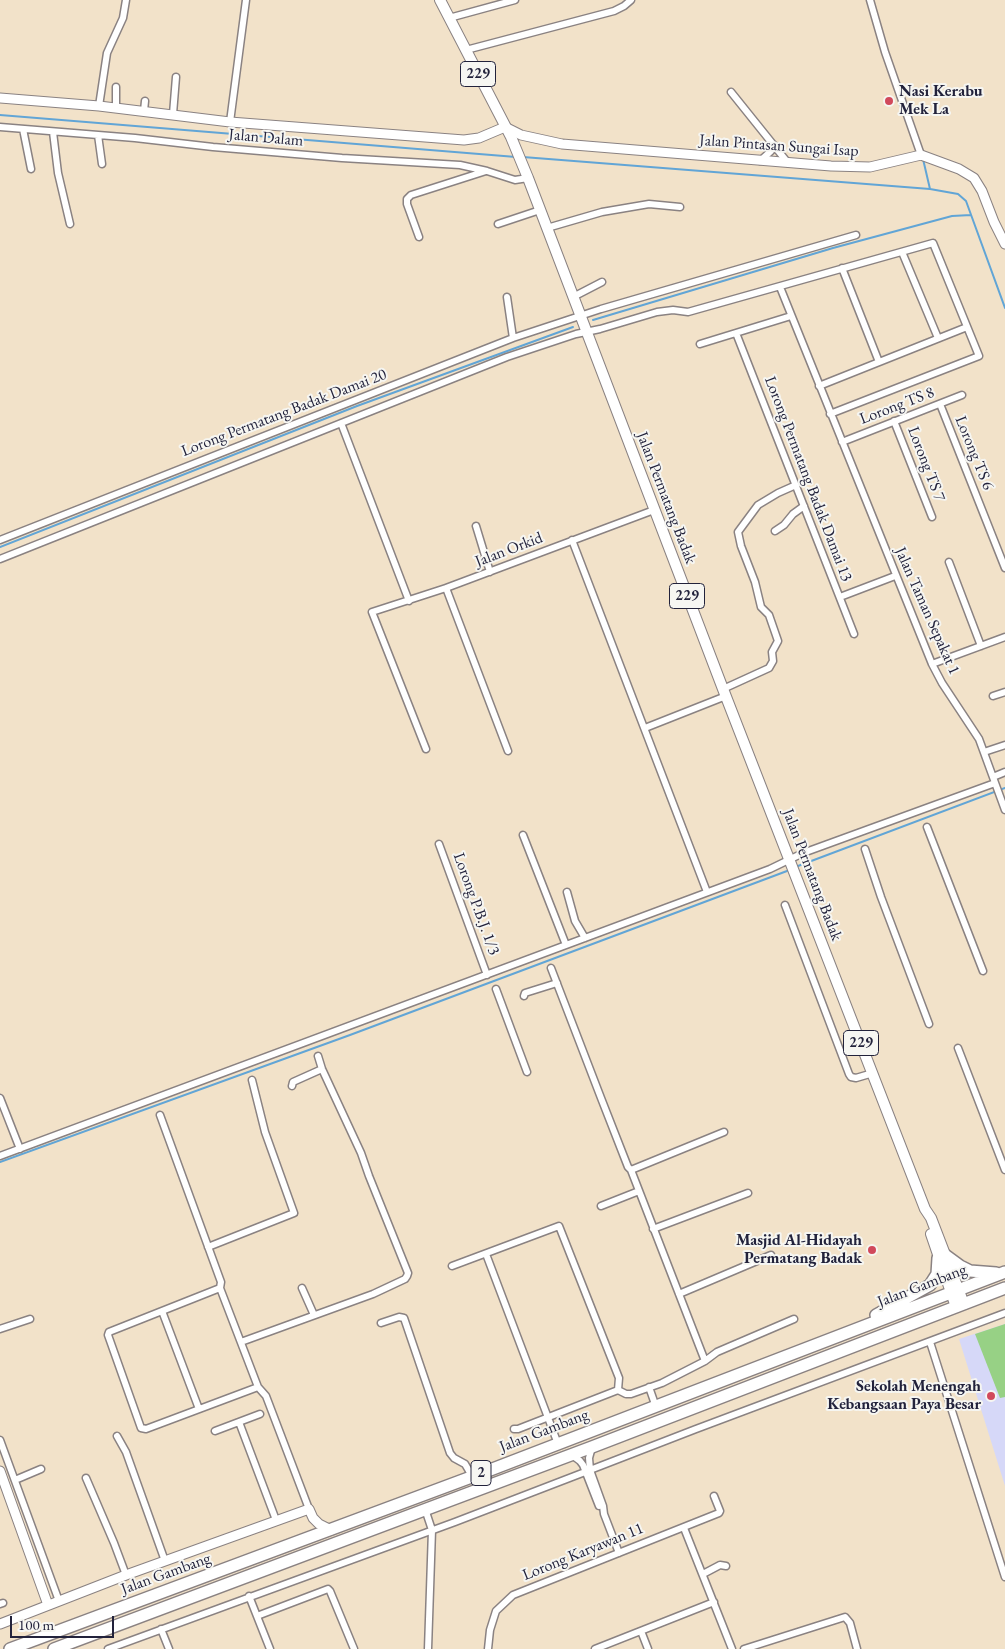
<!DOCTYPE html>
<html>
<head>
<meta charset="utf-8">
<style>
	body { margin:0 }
	#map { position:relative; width:1005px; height:1649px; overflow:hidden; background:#f2e2c9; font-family:"EB Garamond",serif }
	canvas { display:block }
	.scale { position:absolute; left:10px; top:1616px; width:104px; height:22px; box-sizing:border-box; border:2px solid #22223b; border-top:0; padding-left:6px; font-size:15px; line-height:18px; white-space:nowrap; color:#22223b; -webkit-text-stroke:4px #f6f6f2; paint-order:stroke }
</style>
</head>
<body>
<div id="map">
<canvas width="1005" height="1649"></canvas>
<div class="scale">100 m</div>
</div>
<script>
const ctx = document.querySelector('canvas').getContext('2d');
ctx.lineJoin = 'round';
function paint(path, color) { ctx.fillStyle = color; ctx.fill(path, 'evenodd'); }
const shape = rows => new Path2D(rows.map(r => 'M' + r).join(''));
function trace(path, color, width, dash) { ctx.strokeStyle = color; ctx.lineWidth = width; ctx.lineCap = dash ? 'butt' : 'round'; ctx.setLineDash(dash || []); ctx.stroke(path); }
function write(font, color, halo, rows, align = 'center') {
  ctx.font = font + ' "EB Garamond",serif'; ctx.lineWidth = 4; ctx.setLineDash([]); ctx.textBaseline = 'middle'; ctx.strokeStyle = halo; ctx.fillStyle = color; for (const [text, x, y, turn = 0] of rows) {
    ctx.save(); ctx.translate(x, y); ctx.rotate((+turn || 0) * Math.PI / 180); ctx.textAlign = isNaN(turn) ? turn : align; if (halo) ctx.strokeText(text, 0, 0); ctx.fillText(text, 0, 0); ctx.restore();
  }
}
paint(shape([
	[1005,1324,1005,1486,959,1339]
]), '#d6d8f8');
paint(shape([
	[1005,1324,1005,1397,1000,1398,975,1334]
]), '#97d185');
trace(shape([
	[0,115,516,157],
	[523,157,930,189,958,194,966,201,1005,308],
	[923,159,930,189],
	[593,320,833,248,952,216,971,215],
	[0,547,357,406,573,327],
	[798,866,1005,788],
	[0,1162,350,1035,787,871]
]), '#61a5d6', 2);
const minor = shape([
	[870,0,885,52,921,155],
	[449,18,515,0],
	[466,50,614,11,624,6,631,0],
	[731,92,788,163],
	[99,106,107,53,123,18,126,0],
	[116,108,116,87],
	[144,111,145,101],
	[173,114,176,77],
	[230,122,246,0],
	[0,127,135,138,213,147,342,158,460,165,487,171,515,180,528,178],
	[23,129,31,169],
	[53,132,58,173,70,224],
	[98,135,102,164],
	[760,161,771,151,774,145],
	[498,224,540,210],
	[547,228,602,212,649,204,680,207],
	[419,237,407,204,407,199,411,195,486,171],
	[902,252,938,338],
	[842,268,879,362],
	[780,287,932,664,942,683,979,739,1005,810],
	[507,297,513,338],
	[573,297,602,282],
	[736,333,854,634],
	[700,344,791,316],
	[819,386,967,327],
	[940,404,1005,568],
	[894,421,932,517],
	[341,423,409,601],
	[842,442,962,395],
	[476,526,490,572],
	[775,531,784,525,793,514,804,506],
	[0,540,513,338,601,309,856,235],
	[572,540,707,892],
	[0,559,507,357,576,334,600,329,657,312,673,310,688,312,933,243,979,356,830,414],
	[949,562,981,646],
	[446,588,508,751],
	[840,597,895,576],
	[932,664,1005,637],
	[723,689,769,668,773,661,772,652,778,641,769,615,761,607,755,582,741,546,738,532,758,505,778,493,796,485],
	[993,696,1005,692],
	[645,728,726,696],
	[426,749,372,612,446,588,654,510],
	[984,752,1005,745],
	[993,777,1005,772],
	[927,827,983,971],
	[523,835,566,945],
	[439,844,487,975],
	[865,849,881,897,929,1024],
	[567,892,575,921,585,938],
	[785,905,849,1074,851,1077,856,1078,873,1073],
	[551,968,601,1098,628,1167,631,1170,705,1361],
	[496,989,527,1072],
	[524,996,525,993,557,983],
	[958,1048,1005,1170],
	[292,1086,293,1082,322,1069],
	[0,1098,20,1149],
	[160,1115,221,1282,220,1288,258,1387,266,1396,309,1509],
	[0,1156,770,869,803,853,995,783],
	[631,1170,724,1132],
	[601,1206,639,1191],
	[653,1229,748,1193],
	[208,1247,294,1213,265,1132,252,1080],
	[486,1254,558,1444],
	[452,1266,559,1226,619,1378,618,1390,518,1429,514,1429],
	[220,1288,109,1332,108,1335,141,1428,146,1429,258,1387],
	[302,1288,314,1315],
	[679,1294,771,1255],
	[162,1311,199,1409],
	[381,1323,399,1317,404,1318,450,1453,454,1458,465,1464,472,1476],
	[0,1329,30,1319],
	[241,1342,373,1294,405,1279,407,1276,408,1273,369,1176,361,1153,322,1069,318,1056],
	[930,1342,1005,1577],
	[649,1387,656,1407],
	[618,1390,626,1394,631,1394,662,1383,705,1361,717,1352,794,1319],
	[239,1422,276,1520],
	[215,1431,260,1414],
	[117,1436,126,1452,165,1561],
	[0,1440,59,1601],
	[592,1447,589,1458,590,1470,603,1506,604,1514,619,1553],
	[572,1455,580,1461,583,1465,599,1506],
	[590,1470,696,1429,1005,1313],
	[86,1478,114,1543,126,1575],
	[15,1480,41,1469],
	[425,1509,432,1530,428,1649],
	[684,1528,732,1649],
	[703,1574,720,1565,726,1566],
	[249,1596,270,1649],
	[0,1604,3,1603],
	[257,1616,328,1589,330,1591,354,1649],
	[161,1629,169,1649],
	[641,1631,648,1649],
	[108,1649,455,1522,585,1472],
	[488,1649,490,1630,496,1611,513,1595,719,1513,720,1511,714,1496],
	[595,1649,714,1602],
	[744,1649,845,1617,850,1623,857,1649]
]);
const tertiary = shape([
	[0,98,99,106,230,122,464,140,479,138,505,127,521,135,562,144,831,166,870,167,921,155,959,169,974,178,982,191,994,222,1005,244],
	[0,1471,48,1605],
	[0,1624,126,1575,309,1509,313,1518,319,1524,331,1530]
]);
const primary = shape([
	[440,0,511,137,528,178,723,689,925,1209,931,1218,964,1304],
	[931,1234,956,1307]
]);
const trunk = shape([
	[945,1255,960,1266,970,1271,996,1273],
	[876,1315,930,1285,937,1274,938,1258],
	[10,1649,490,1470,1005,1272],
	[54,1649,592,1447,1005,1288]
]);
trace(minor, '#8a8282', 9);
trace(tertiary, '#8a8282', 11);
trace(primary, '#8a8282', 12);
trace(trunk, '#8a8282', 14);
trace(minor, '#fff', 6);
trace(tertiary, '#fff', 9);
trace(primary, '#fff', 10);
trace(trunk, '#fff', 11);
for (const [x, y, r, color] of [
	[889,101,5,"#d1495b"],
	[872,1250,5,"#d1495b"],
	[991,1396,5,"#d1495b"]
]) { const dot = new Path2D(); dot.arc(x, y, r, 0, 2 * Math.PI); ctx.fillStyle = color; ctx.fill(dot); trace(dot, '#f6f6f2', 2); }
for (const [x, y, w] of [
	[478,74,35],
	[687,596,35],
	[861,1043,35],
	[481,1473,20]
]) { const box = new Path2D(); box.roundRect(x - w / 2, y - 12.5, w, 25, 4); ctx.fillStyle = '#f6f6f2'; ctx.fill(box); trace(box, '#22223b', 1); }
write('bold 15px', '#22223b', null, [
	["229",478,74],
	["229",687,596],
	["229",861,1043],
	["2",481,1473]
]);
write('bold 16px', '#22223b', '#f6f6f2', [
	["Nasi Kerabu",899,92,"left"],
	["Mek La",899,110,"left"],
	["Masjid Al-Hidayah",862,1241],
	["Permatang Badak",862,1259],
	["Sekolah Menengah",981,1387],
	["Kebangsaan Paya Besar",981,1405]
], 'right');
write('16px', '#22223b', '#f6f6f2', [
	["Jalan Dalam",266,138,5],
	["Jalan Pintasan Sungai Isap",779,146,4],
	["Lorong TS 8",897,406,-21],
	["Lorong Permatang Badak Damai 20",284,413,-21],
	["Lorong TS 6",974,453,68],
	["Lorong TS 7",926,464,69],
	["Lorong Permatang Badak Damai 13",808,479,69],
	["Jalan Permatang Badak",666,498,69],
	["Jalan Orkid",509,550,-21],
	["Jalan Taman Sepakat 1",927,611,66],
	["Jalan Permatang Badak",812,875,69],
	["Lorong P.B.J. 1/3",476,904,70],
	["Jalan Gambang",922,1286,-21],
	["Jalan Gambang",544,1431,-21],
	["Lorong Karyawan 11",583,1552,-22],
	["Jalan Gambang",166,1574,-20]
]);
</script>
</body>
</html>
